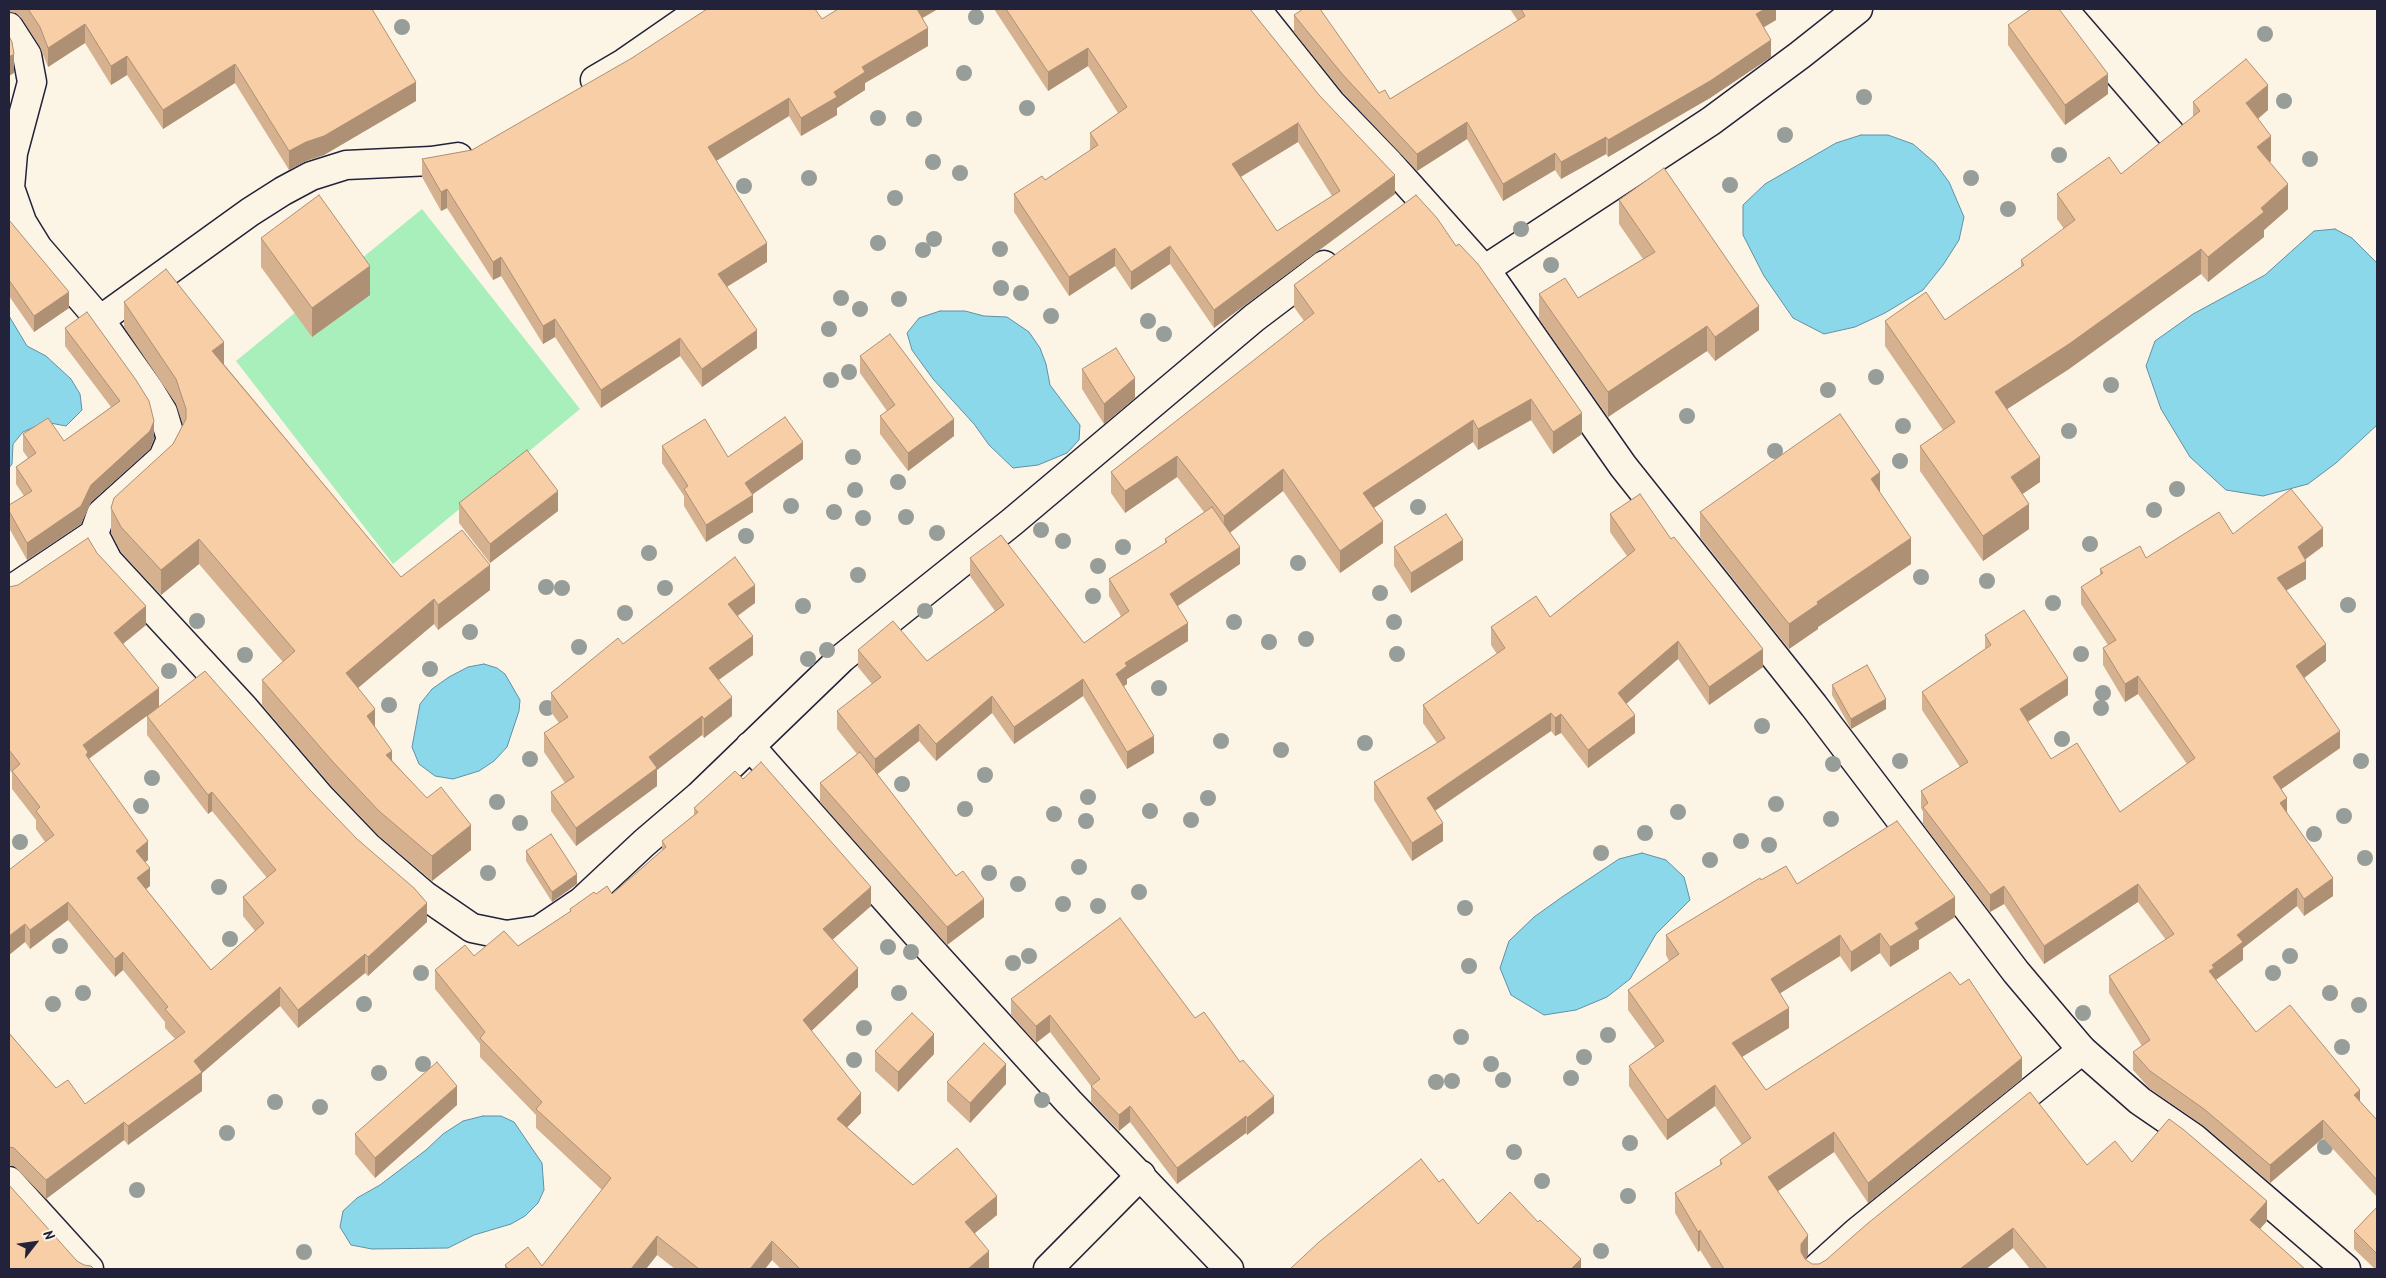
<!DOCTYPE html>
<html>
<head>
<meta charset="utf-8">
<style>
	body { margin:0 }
	#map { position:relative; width:2386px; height:1278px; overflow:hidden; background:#fcf5e5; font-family:Kalam,sans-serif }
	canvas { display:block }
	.frame { position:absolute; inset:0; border:10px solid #22223b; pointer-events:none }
	.north { position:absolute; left:10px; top:1218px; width:50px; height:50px; -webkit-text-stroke:4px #fcf5e5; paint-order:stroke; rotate:60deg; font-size:14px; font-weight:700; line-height:20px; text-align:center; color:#22223b }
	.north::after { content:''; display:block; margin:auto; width:18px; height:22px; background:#22223b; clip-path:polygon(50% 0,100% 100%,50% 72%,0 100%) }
</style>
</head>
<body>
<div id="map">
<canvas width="2386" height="1278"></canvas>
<div class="frame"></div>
<div class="north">N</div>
</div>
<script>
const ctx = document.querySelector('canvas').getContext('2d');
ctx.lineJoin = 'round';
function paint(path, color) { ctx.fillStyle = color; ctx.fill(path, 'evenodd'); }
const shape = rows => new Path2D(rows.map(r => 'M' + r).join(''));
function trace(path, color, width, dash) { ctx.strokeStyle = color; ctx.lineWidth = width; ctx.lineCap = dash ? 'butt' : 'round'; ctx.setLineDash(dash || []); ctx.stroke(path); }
paint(shape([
	[422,209,580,409,393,564,236,361]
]), '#a8efbc');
const water = shape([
	[1861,135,1888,135,1913,144,1935,163,1949,182,1964,217,1959,240,1943,265,1923,290,1885,313,1855,327,1824,334,1793,318,1764,276,1743,235,1743,205,1765,184,1836,143,1861,135],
	[2335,229,2352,238,2377,263,2377,425,2336,463,2308,484,2263,496,2226,490,2190,457,2161,409,2146,366,2155,341,2193,314,2265,275,2314,231,2335,229],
	[940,311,965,311,984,316,1007,317,1029,332,1040,348,1046,364,1050,385,1080,425,1079,440,1067,453,1038,465,1013,468,989,445,974,424,933,379,912,350,907,333,919,318,940,311],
	[9,316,27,346,46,356,71,379,80,394,82,410,66,426,45,422,23,432,13,444,12,464,9,468,9,316],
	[484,664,497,668,505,674,520,700,519,711,507,747,494,761,479,771,453,779,435,776,419,764,412,747,420,704,432,689,449,677,468,667,484,664],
	[1642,853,1666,860,1684,877,1690,900,1656,934,1630,979,1607,997,1576,1010,1544,1015,1511,995,1500,968,1509,941,1534,917,1562,897,1619,859,1642,853],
	[483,1116,501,1116,514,1122,542,1163,544,1190,538,1203,525,1216,511,1224,474,1235,448,1248,372,1249,351,1245,340,1227,343,1211,357,1198,380,1185,426,1150,443,1134,463,1121,483,1116]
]);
paint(water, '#8bd8eb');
trace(water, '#618fa5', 1);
const street = shape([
	[2063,9,2171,134],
	[9,27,27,55,32,82,13,153,10,188,22,222,38,248,100,320,149,389,163,412,171,439,163,458,101,514,94,534,108,561,244,708,321,798,368,847,424,895,472,928,506,935,539,930,582,901,644,843,699,796,842,658,1012,522,1254,318,1324,265],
	[595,80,624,63,702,9],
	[1484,270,1711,121,1800,55,1858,9],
	[100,320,250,212,283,191,311,176,346,165,431,161,458,157],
	[9,591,94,534],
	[750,746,929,948,1069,1102,1229,1269],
	[9,1181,89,1269],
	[1048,1269,1141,1175],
	[1816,1269,1857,1232,2082,1050]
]);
const secondary = shape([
	[1256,9,1331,103,1389,163,1490,276,1623,466,1814,706,2016,972,2082,1050,2140,1101,2194,1138,2346,1269]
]);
trace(street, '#22223b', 31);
trace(secondary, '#22223b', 31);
trace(street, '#fcf5e5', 28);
trace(secondary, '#fcf5e5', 28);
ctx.fillStyle = '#979d99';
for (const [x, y] of [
	[976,17],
	[402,27],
	[2265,34],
	[964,73],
	[1864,97],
	[2284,101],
	[1027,108],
	[878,118],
	[914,119],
	[1785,135],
	[2059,155],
	[2310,159],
	[933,162],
	[960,173],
	[809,178],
	[1971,178],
	[1730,185],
	[744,186],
	[895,198],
	[2008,209],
	[1521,229],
	[934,239],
	[878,243],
	[1000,249],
	[923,250],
	[1551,265],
	[1001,288],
	[1021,293],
	[841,298],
	[899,299],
	[860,309],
	[1051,316],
	[1148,321],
	[829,329],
	[1164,334],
	[849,372],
	[1876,377],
	[831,380],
	[2111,385],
	[1828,390],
	[1687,416],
	[1903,426],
	[2069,431],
	[1775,451],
	[853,457],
	[1900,461],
	[898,482],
	[2177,489],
	[855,490],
	[791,506],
	[1418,507],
	[2154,510],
	[834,512],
	[906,517],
	[863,518],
	[1041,530],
	[937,533],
	[746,536],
	[1063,541],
	[2090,544],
	[1123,547],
	[649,553],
	[1298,563],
	[1098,566],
	[858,575],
	[1921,577],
	[1987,581],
	[546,587],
	[562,588],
	[665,588],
	[1380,593],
	[1093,596],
	[2053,603],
	[2348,605],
	[803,606],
	[925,611],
	[625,613],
	[197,621],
	[1234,622],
	[1394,622],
	[470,632],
	[1306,639],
	[1269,642],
	[579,647],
	[827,650],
	[1397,654],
	[2081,654],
	[245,655],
	[808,659],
	[430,669],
	[169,671],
	[1159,688],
	[2103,693],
	[389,705],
	[547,708],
	[2101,708],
	[1762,726],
	[2062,739],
	[1221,741],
	[1365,743],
	[1281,750],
	[530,759],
	[1900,761],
	[2361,761],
	[1833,764],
	[985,775],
	[152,778],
	[902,784],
	[1088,797],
	[1208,798],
	[497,802],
	[1776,804],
	[141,806],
	[965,809],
	[1150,811],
	[1678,812],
	[1054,814],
	[2344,816],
	[1831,819],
	[1191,820],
	[1086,821],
	[520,823],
	[1645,833],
	[2314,834],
	[1741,841],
	[20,842],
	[1769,845],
	[1601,853],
	[2365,858],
	[1710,860],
	[1079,867],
	[488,873],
	[989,873],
	[1018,884],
	[219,887],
	[1139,892],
	[1063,904],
	[1098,906],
	[1465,908],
	[230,939],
	[60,946],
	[888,947],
	[911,952],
	[1029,956],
	[2290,956],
	[1013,963],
	[1469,966],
	[421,973],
	[2273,973],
	[83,993],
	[899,993],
	[2330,993],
	[53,1004],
	[364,1004],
	[2359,1005],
	[2083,1013],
	[864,1028],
	[1608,1035],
	[1461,1037],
	[2342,1047],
	[1584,1057],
	[854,1060],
	[423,1064],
	[1491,1064],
	[379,1073],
	[1571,1078],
	[1503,1080],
	[1452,1081],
	[1436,1082],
	[1042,1100],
	[275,1102],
	[320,1107],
	[227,1133],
	[1630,1143],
	[2325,1147],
	[1514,1152],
	[1542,1181],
	[137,1190],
	[1628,1196],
	[1601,1251],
	[304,1252]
]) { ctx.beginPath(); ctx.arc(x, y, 8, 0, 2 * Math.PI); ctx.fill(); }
paint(shape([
	[9,9,372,9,416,101,324,155,306,161,289,170,235,83,163,129,127,75,111,85,85,43,48,67,40,47,22,19,16,13,9,12],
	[994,9,1250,9,1395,194,1214,328,1170,264,1131,290,1115,266,1069,296,1014,212,1014,194,1045,180,1090,151,1090,133,1118,113,1088,66,1048,91],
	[1298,142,1332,196,1277,231,1241,177],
	[1510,9,1776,9,1776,20,1763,27,1771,57,1710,98,1608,157,1606,154,1561,179,1555,170,1503,201,1467,139,1417,171,1343,93,1294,32,1294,15,1379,93,1390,99,1518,21],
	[922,18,928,46,865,83,865,90,837,108,837,115,801,136,789,116,716,161,767,262,727,287,757,348,702,387,680,356,601,408,555,337,543,344,501,276,493,280,447,208,441,211,422,177,422,159,472,150,822,19],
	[2008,25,2108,94,2065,125,2008,45],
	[2193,102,2268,110,2258,119,2271,161,2270,162,2288,209,2264,230,2264,237,2208,282,2201,274,2069,369,2007,409,2040,482,2022,494,2029,529,1983,561,1920,471,1920,446,1943,430,1885,346,1885,321,1945,320,2021,267,2021,260,2064,229,2057,219,2057,194,2121,174,2193,117],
	[1416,195,1582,434,1553,454,1531,420,1478,450,1473,442,1374,508,1383,543,1340,573,1283,491,1230,533,1240,564,1178,606,1188,641,1127,679,1127,684,1124,686,1154,753,1127,769,1083,696,1014,744,992,713,936,761,919,741,877,774,984,917,947,945,820,802,820,783,857,754,837,729,837,711,872,684,858,667,858,650,927,661,995,611,970,576,970,558,1084,643,1121,616,1109,596,1109,579,1165,544,1165,539,1204,512,1177,477,1125,513,1111,493,1111,472,1304,321,1294,307,1294,285],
	[1619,200,1759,330,1715,361,1707,351,1608,417,1539,319,1539,294,1578,298,1643,259,1619,224],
	[9,220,69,308,34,332,9,296],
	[261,238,370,295,312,337,261,267],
	[124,302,224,364,401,577,490,590,438,630,434,624,358,688,375,727,392,760,471,850,432,881,379,836,333,788,262,705,262,680,283,662,199,564,161,595,121,552,111,533,111,508,173,444,183,425,176,404,124,327],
	[65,328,154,438,150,449,91,502,81,524,27,560,9,528,9,505,24,496,16,484,16,467,28,458,23,451,23,434,64,441,111,407,65,346],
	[860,356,954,436,908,471,880,434,880,416,887,411,860,373],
	[1082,369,1135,398,1104,424,1082,389],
	[662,446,728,457,803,459,752,494,753,512,706,542,684,506,684,496,662,463],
	[1880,493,1911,564,1818,627,1818,629,1789,649,1700,537,1700,512],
	[459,503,558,511,490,563,459,523],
	[1610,514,1671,539,1763,667,1709,705,1678,659,1626,704,1635,733,1588,768,1561,733,1555,736,1551,731,1435,811,1443,841,1412,861,1374,800,1374,782,1437,743,1423,723,1423,705,1497,654,1491,645,1491,627,1550,617,1627,556,1610,532],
	[2233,534,2323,546,2305,559,2306,579,2286,590,2326,661,2304,678,2340,748,2281,789,2287,812,2333,896,2304,916,2297,906,2243,948,2243,960,2216,980,2256,1032,2360,1101,2377,1120,2377,1197,2323,1138,2270,1183,2204,1126,2150,1089,2133,1070,2133,1052,2142,1046,2109,993,2109,976,2166,940,2138,902,2044,964,2004,904,1990,912,1923,824,1923,812,1921,808,1921,791,1960,767,1922,710,1922,692,1985,649,1985,635,2068,695,2027,721,2051,759,2120,812,2187,764,2138,694,2125,702,2103,665,2103,648,2108,645,2081,604,2081,587,2100,575,2100,569,2146,558],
	[1394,547,1463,560,1411,593,1394,566],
	[97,553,146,625,123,644,159,707,310,790,427,922,368,976,365,973,298,1028,280,1006,202,1073,202,1091,128,1145,124,1140,46,1199,14,1166,9,1166,9,1033,56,1088,85,1104,175,1039,165,1028,165,1022,123,970,115,977,68,920,30,949,25,942,9,955,45,842,36,829,36,820,12,789,12,773,9,769,9,587,18,585],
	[152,712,147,716,147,735,208,814,212,811,267,878,243,897,243,916,255,931,211,970,146,889,150,886,145,862,148,860,89,759],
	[755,603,738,616,753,655,718,680,732,716,704,738,702,735,657,770,657,786,576,846,551,811,551,792,565,783,544,752,544,733,559,723,551,712,551,693,623,644],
	[1832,685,1886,709,1851,729,1832,695],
	[743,779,871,906,832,940,858,987,811,1031,861,1113,847,1127,913,1185,997,1215,975,1233,989,1269,781,1269,772,1260,765,1269,675,1269,657,1255,646,1269,505,1269,505,1265,542,1266,602,1190,536,1128,536,1115,480,1057,480,1044,435,989,435,970,474,956,518,946,570,912,570,909,596,894,612,894,662,851,662,841,694,815,694,808],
	[526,851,577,884,552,902,526,861],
	[1761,880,1797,884,1955,917,1919,940,1919,949,1890,967,1880,953,1851,972,1840,956,1780,993,1789,1028,1742,1057,1766,1090,2022,1079,1868,1203,1834,1152,1778,1191,1808,1255,1805,1260,1812,1264,1819,1264,2087,1165,2132,1162,2267,1221,2260,1229,2305,1269,2030,1269,2013,1248,1986,1269,1712,1269,1700,1250,1698,1252,1675,1213,1675,1193,1720,1166,1720,1160,1742,1145,1715,1106,1667,1140,1629,1086,1629,1066,1655,1047,1628,1010,1628,990,1669,961,1666,955,1666,935],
	[1011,999,1195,1018,1274,1113,1247,1135,1246,1133,1177,1184,1130,1122,1119,1131,1091,1102,1091,1086,1050,1032,1036,1043,1011,1015],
	[875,1051,934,1054,898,1092,875,1071],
	[947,1082,1006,1084,970,1123,947,1101],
	[457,1105,375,1178,355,1154,355,1134],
	[2377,1207,2377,1269,2375,1269,2354,1249,2354,1231]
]), '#d5b190');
paint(shape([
	[914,9,938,9,914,23],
	[1765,9,1776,9,1776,20,1756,32,1756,14],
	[85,24,85,43,48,67,48,48],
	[928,28,928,46,865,83,865,90,837,108,837,115,801,136,801,118,834,92,862,67],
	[1771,40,1771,57,1710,98,1608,157,1608,140],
	[1088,48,1088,66,1048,91,1048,72],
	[14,54,14,73,9,76,9,57],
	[127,56,127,75,111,85,111,66],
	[235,64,235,83,163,129,163,110],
	[2108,74,2108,94,2065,125,2065,105],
	[416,82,416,101,324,155,306,161,289,170,289,151],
	[2268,85,2268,110,2246,128,2246,103],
	[789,98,789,116,708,166,708,147],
	[1467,122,1467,139,1417,171,1417,154],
	[1298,123,1298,142,1232,182,1232,164],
	[2271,136,2271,161,2257,172,2257,147],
	[1606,137,1606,154,1561,179,1561,162],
	[1555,153,1555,170,1503,201,1503,184],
	[1395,175,1395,194,1214,328,1214,310],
	[2288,184,2288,209,2264,230,2264,237,2208,282,2208,257],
	[447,189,447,208,441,211,441,192],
	[767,243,767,262,718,292,718,274],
	[1170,246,1170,264,1131,290,1131,272],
	[1115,248,1115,266,1069,296,1069,277],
	[2201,249,2201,274,2069,369,1995,417,1995,392],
	[501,257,501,276,493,280,493,262],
	[370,266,370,295,312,337,312,308],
	[69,292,69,308,34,332,34,316],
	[1759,306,1759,330,1715,361,1715,337],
	[555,319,555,337,543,344,543,326],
	[1707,326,1707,351,1608,417,1608,392],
	[757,330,757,348,702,387,702,369],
	[680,338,680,356,601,408,601,390],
	[224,342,224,367,212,351],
	[1135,378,1135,398,1104,424,1104,404],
	[1531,399,1531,420,1478,450,1478,429],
	[1582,413,1582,434,1553,454,1553,432],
	[954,419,954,436,908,471,908,453],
	[1473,420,1473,442,1363,515,1363,493],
	[154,421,154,438,150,449,91,502,81,524,27,560,27,543,91,485],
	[803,442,803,459,746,499,753,495,753,512,706,542,706,525,745,483],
	[1177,456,1177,477,1125,513,1125,491],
	[2040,457,2040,482,2011,502,2011,477],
	[1283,469,1283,491,1224,537,1224,516],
	[1880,472,1880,497,1871,479],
	[558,491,558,511,490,563,490,544],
	[2029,504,2029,529,1983,561,1983,536],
	[1383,521,1383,543,1340,573,1340,551],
	[2323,528,2323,546,2298,565,2298,547],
	[1911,538,1911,564,1818,627,1818,629,1789,649,1789,624,1817,602],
	[199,539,199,564,161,595,161,570],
	[1463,540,1463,560,1411,593,1411,573],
	[1240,547,1240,564,1170,611,1170,594],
	[2306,561,2306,579,2277,596,2277,578],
	[490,565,490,590,438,630,438,605],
	[755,585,755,603,728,622,728,604],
	[434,599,434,624,346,698,346,673],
	[146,606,146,625,114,651,114,633],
	[1188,623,1188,641,1127,679,1127,684,1116,691,1116,674,1125,663],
	[753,636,753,655,709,687,709,668],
	[1678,641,1678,659,1618,711,1618,693],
	[2326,644,2326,661,2296,684,2296,666],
	[1763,649,1763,667,1709,705,1709,687],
	[2138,676,2138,694,2125,702,2125,684],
	[2068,678,2068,695,2020,727,2020,709],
	[1083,679,1083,696,1014,744,1014,727],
	[159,688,159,707,88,759,88,771,83,745],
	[992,696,992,713,936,761,936,744],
	[732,697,732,716,704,738,704,719],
	[1886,699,1886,709,1851,729,1851,719],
	[375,709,375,734,367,716],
	[1551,713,1551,731,1427,816,1427,798],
	[1561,714,1561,733,1555,736,1555,718],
	[1635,715,1635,733,1588,768,1588,750],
	[702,716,702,735,657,770,657,786,576,846,576,828,649,757],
	[919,724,919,741,875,776,875,759],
	[2340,731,2340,748,2273,795,2273,777],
	[1154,736,1154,753,1127,769,1127,752],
	[392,751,392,776,386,755],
	[212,792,212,811,208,814,208,795],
	[2287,798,2287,815,2280,803],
	[1443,823,1443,841,1412,861,1412,843],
	[471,825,471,850,432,881,432,856],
	[148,841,148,860,136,869,136,851],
	[150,868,150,886,137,896,137,878],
	[577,874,577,884,552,902,552,892],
	[2333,878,2333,896,2304,916,2304,899],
	[2138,884,2138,902,2044,964,2044,946],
	[2004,886,2004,904,1990,912,1990,895],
	[871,887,871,906,823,948,823,929],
	[2297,888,2297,906,2243,948,2243,960,2214,981,2209,971,2212,965,2237,935],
	[1955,897,1955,917,1919,940,1919,949,1890,967,1890,947,1915,923],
	[984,899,984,917,947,945,947,927],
	[68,902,68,920,30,949,30,930],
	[427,903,427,922,368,976,368,957],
	[25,924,25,942,9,955,9,936],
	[1880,933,1880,953,1851,972,1851,952],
	[1840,935,1840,956,1771,999,1771,979],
	[123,952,123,970,115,977,115,959],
	[365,954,365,973,298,1028,298,1010],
	[858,968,858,987,803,1039,803,1020],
	[280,987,280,1006,202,1073,202,1091,128,1145,128,1126,194,1061],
	[1789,1008,1789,1028,1732,1063,1732,1043],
	[1050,1015,1050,1032,1036,1043,1036,1026],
	[934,1034,934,1054,898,1092,898,1072],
	[2022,1058,2022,1079,1868,1203,1868,1183],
	[1006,1064,1006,1084,970,1123,970,1103],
	[1715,1085,1715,1106,1667,1140,1667,1120],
	[457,1086,457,1105,375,1178,375,1158],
	[2360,1090,2360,1108,2354,1095],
	[861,1093,861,1113,837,1138,837,1119],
	[1274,1096,1274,1113,1247,1135,1247,1118],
	[1130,1106,1130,1122,1119,1131,1119,1115],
	[1246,1116,1246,1133,1177,1184,1177,1168],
	[2323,1120,2323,1138,2270,1183,2270,1165],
	[124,1122,124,1140,46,1199,46,1180],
	[1834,1132,1834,1152,1768,1198,1768,1177],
	[997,1196,997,1215,965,1241,965,1222],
	[2267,1201,2267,1221,2250,1240,2250,1220],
	[2013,1228,2013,1248,1986,1269,1960,1269],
	[1700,1230,1700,1250,1698,1252,1698,1232],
	[1808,1235,1808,1255,1801,1265,1801,1244],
	[657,1236,657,1255,646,1269,631,1269],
	[772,1241,772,1260,765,1269,750,1269],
	[989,1251,989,1269,968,1269],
	[1581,1259,1581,1269,1571,1269]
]), '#ae9075');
const building = shape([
	[28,9,372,9,416,82,324,136,306,142,289,151,235,64,163,110,127,56,111,66,85,24,48,48,40,27,28,9],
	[707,9,815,9,822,19,838,9,917,9,928,28,862,67,865,72,834,92,837,97,801,118,789,98,708,147,767,243,718,274,757,330,702,369,680,338,601,390,555,319,543,326,501,257,493,262,447,189,441,192,422,159,472,150,632,58,707,9],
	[1006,9,1250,9,1319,95,1395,175,1214,310,1170,246,1131,272,1115,248,1069,277,1014,194,1042,176,1045,180,1098,145,1090,133,1127,107,1088,48,1048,72,1006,9],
	[1298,123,1340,191,1277,231,1232,164,1298,123],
	[1303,9,1320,9,1379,93,1385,90,1390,99,1525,16,1521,9,1765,9,1756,14,1771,40,1710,81,1608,140,1606,137,1561,162,1555,153,1503,184,1467,122,1417,154,1343,75,1294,15,1303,9],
	[2031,9,2059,9,2108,74,2065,105,2008,25,2031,9],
	[9,36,12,42,14,54,9,57,9,36],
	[2246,59,2268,85,2246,103,2271,136,2257,147,2288,184,2261,208,2264,212,2208,257,2201,249,2069,344,1995,392,2040,457,2011,477,2029,504,1983,536,1920,446,1955,422,1885,321,1926,292,1945,320,2024,265,2021,260,2075,220,2057,194,2109,157,2121,174,2200,111,2193,102,2246,59],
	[1664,168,1759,306,1715,337,1707,326,1608,392,1539,294,1565,278,1578,298,1655,252,1619,200,1664,168],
	[319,195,370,266,312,308,261,238,319,195],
	[1416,195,1437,218,1456,246,1459,244,1478,264,1582,413,1553,432,1531,399,1478,429,1473,420,1363,493,1383,521,1340,551,1283,469,1224,516,1177,456,1125,491,1111,472,1314,313,1294,285,1416,195],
	[9,220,69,292,34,316,9,280,9,220],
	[166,269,224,342,212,351,401,577,462,530,490,565,438,605,434,599,346,673,375,709,367,716,392,751,386,755,427,798,441,787,471,825,432,856,379,811,333,762,262,680,295,651,199,539,161,570,121,527,111,508,114,498,173,444,186,419,186,409,176,379,124,302,166,269],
	[87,312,136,380,149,401,154,421,150,431,91,485,81,506,27,543,9,511,9,505,32,491,16,467,36,453,23,434,48,418,64,441,120,401,65,328,87,312],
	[890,334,954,419,908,453,880,416,895,405,860,356,890,334],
	[1116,348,1135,378,1104,404,1082,369,1116,348],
	[1840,414,1880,472,1871,479,1911,538,1817,602,1818,604,1789,624,1700,512,1840,414],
	[785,417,803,442,745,483,753,495,706,525,684,489,688,486,662,446,705,419,728,457,785,417],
	[527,450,558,491,490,544,459,503,527,450],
	[2291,489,2323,528,2298,547,2306,561,2277,578,2326,644,2296,666,2340,731,2273,777,2287,798,2280,803,2333,878,2304,899,2297,888,2237,935,2243,942,2212,965,2214,968,2209,971,2256,1032,2290,1005,2360,1090,2354,1095,2377,1120,2377,1180,2323,1120,2270,1165,2204,1109,2150,1071,2133,1052,2150,1040,2109,976,2174,934,2138,884,2044,946,2004,886,1990,895,1923,807,1928,803,1921,791,1968,762,1922,692,1991,645,1985,635,2024,610,2068,678,2020,709,2051,759,2077,743,2120,812,2195,758,2138,676,2125,684,2103,648,2116,640,2081,587,2103,573,2100,569,2140,546,2146,558,2219,512,2233,534,2291,489],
	[1640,494,1671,539,1674,537,1763,649,1709,687,1678,641,1618,693,1635,715,1588,750,1561,714,1555,718,1551,713,1427,798,1443,823,1412,843,1374,782,1445,738,1423,705,1505,648,1491,627,1536,596,1550,617,1635,550,1610,514,1640,494],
	[1212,507,1240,547,1170,594,1188,623,1125,663,1127,666,1116,674,1154,736,1127,752,1083,679,1014,727,992,696,936,744,919,724,875,759,837,711,881,677,858,650,893,621,927,661,1004,605,970,558,1001,535,1084,643,1129,611,1109,579,1167,542,1165,539,1212,507],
	[1446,514,1463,540,1411,573,1394,547,1446,514],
	[88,538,97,553,146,606,114,633,159,688,83,745,88,752,86,755,148,841,136,851,150,868,137,878,211,970,264,923,243,897,276,870,212,792,208,795,147,716,205,671,310,790,357,839,414,888,427,903,368,957,365,954,298,1010,280,987,194,1061,202,1072,128,1126,124,1122,46,1180,14,1148,9,1147,9,1033,56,1088,68,1080,85,1104,185,1032,165,1009,168,1007,123,952,115,959,68,902,30,930,25,924,9,936,9,870,54,835,36,811,40,807,12,771,20,764,9,750,9,587,18,585,88,538],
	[735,557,755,585,728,604,753,636,709,668,732,697,704,719,702,716,649,757,657,768,576,828,551,792,574,777,544,733,568,717,551,693,618,638,623,644,735,557],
	[1867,665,1886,699,1851,719,1832,685,1867,665],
	[860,752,956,876,963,871,984,899,947,927,820,783,860,752],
	[761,762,871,887,823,929,858,968,803,1020,861,1093,837,1119,913,1185,957,1148,997,1196,965,1222,989,1251,968,1269,800,1269,772,1241,750,1269,699,1269,657,1236,631,1269,508,1269,505,1265,528,1247,542,1266,611,1178,536,1109,542,1102,480,1038,485,1032,435,970,465,945,474,956,504,931,518,946,571,911,570,909,594,892,596,894,607,886,612,894,666,847,662,841,698,812,694,808,735,771,743,779,761,762],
	[1897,821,1955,897,1915,923,1919,929,1890,947,1880,933,1851,952,1840,935,1771,979,1789,1008,1732,1043,1766,1090,1950,972,1960,985,1969,979,2022,1058,1868,1183,1834,1132,1768,1177,1808,1235,1801,1244,1801,1252,1805,1259,1812,1264,1819,1264,1826,1260,1867,1224,2030,1092,2087,1165,2115,1141,2132,1162,2169,1119,2184,1130,2267,1201,2250,1220,2305,1269,2047,1269,2013,1228,1960,1269,1724,1269,1700,1230,1698,1232,1675,1193,1722,1164,1720,1160,1751,1138,1715,1085,1667,1120,1629,1066,1664,1041,1628,990,1679,954,1666,935,1760,878,1761,880,1786,866,1797,884,1897,821],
	[551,834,577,874,552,892,526,851,551,834],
	[1120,918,1195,1018,1204,1012,1240,1062,1243,1060,1274,1096,1247,1118,1246,1116,1177,1168,1130,1106,1119,1115,1091,1086,1100,1079,1050,1015,1036,1026,1011,999,1120,918],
	[912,1013,934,1034,898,1072,875,1051,912,1013],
	[984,1043,1006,1064,970,1103,947,1082,984,1043],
	[437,1062,457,1086,375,1158,355,1134,437,1062],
	[1421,1159,1439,1182,1443,1179,1478,1224,1510,1192,1538,1222,1540,1220,1581,1259,1571,1269,1290,1269,1319,1242,1421,1159],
	[9,1185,77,1261,84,1265,91,1266,94,1269,9,1269,9,1185],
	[2377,1207,2377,1254,2354,1231,2377,1207]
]);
paint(building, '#f8cea7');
trace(building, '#ae9075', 1);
</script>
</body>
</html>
